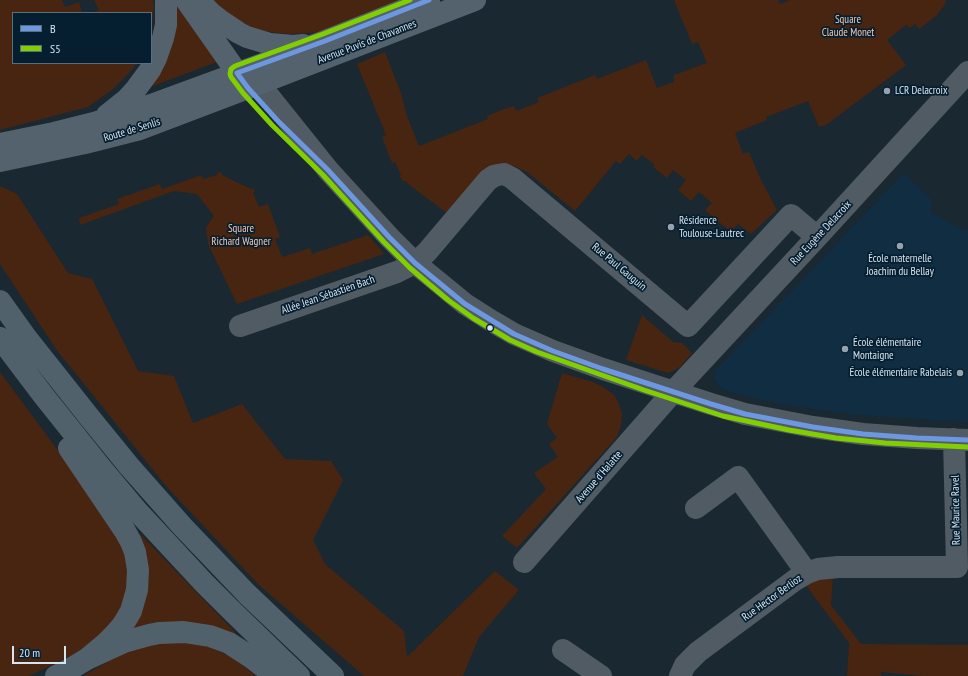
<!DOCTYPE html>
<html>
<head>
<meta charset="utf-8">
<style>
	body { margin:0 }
	#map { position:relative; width:968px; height:676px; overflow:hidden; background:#1a2831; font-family:"PT Sans Narrow",sans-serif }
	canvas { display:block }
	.legend { position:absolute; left:12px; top:12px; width:140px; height:52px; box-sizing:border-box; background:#061f30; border:1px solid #5a6e7d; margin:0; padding:5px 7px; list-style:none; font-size:12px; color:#d7e5f1 }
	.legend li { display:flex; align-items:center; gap:8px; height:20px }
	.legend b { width:20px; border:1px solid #5a6e7d }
	.scale { position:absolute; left:12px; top:646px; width:54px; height:18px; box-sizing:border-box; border:2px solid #d7e5f1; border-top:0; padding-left:5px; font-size:12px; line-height:14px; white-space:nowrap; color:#d7e5f1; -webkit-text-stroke:3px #061f30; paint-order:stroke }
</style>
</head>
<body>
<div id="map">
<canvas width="968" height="676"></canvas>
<ul class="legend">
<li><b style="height:5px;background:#6e97e1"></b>B</li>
<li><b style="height:5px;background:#81cf00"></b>S5</li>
</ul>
<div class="scale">20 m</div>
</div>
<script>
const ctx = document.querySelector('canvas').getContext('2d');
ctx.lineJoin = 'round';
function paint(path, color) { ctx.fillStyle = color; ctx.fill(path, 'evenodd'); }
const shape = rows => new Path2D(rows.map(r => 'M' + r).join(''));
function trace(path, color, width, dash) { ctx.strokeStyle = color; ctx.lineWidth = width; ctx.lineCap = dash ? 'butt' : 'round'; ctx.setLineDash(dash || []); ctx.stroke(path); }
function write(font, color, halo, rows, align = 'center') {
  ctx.font = font + ' "PT Sans Narrow",sans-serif'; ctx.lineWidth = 3.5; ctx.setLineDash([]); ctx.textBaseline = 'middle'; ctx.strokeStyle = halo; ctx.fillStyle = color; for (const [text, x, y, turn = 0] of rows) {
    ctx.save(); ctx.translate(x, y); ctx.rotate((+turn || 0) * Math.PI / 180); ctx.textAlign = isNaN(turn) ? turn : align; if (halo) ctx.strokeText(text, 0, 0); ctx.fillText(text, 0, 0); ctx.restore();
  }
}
paint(shape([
	[904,173,932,200,931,213,946,220,963,230,968,231,968,422,856,415,812,409,771,402,731,392,721,388,715,381,715,371]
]), '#102d42');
paint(shape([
	[0,0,62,0,65,7,79,2,82,13,13,13,13,63,137,63,130,72,112,90,88,107,0,130],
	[94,0,153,0,154,6,151,32,151,13,93,13,99,10],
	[176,0,217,62,142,90],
	[213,0,400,0,321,31,311,33,287,34,270,32,255,29,240,22,227,13],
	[674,0,778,0,780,4,790,0,946,0,945,2,946,3,937,15,919,29,915,24,910,28,906,25,887,40,906,65,826,125,819,127,808,101,766,117,767,120,735,133,743,154,749,152,761,180,777,210,751,234,738,224,731,232,705,210,712,203,699,192,691,201,678,190,686,180,673,170,667,178,653,167,655,165,642,155,637,161,629,154,620,164,616,161,575,211,527,172,514,166,503,165,447,213,416,190,405,181,402,181,400,176,401,175,395,162,392,163,382,137,386,135,357,64,385,52,401,93,407,116,419,146,488,119,487,116,504,109,514,106,516,111,539,102,537,98,595,75,597,79,646,60,657,88,674,82,674,75,707,63,698,42,692,44],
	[218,172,222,173,222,175,251,189,253,188,255,191,253,193,259,207,268,204,280,237,275,239,282,257,310,248,312,254,368,235,384,254,237,304,208,244,206,227,214,216,197,194,174,191,80,225,79,218,119,204,117,199,160,184,162,189,201,175,203,179,217,175],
	[0,186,17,194,68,273,92,279,138,371,174,376,193,423,242,404,285,459,331,461,343,480,313,540,325,564,404,631,407,657,495,571,519,590,479,637,463,676,364,676,259,585,166,486,56,349,0,264],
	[642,315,673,342,682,343,692,353,680,367,673,371,668,373,626,360],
	[0,372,124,540,129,589,119,617,87,648,29,676,0,676],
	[562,373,593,382,605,388,614,395,618,402,622,414,621,425,617,437,517,548,502,536,546,489,534,473,558,457,549,444,557,438,547,424],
	[140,534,235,632,236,639,128,631,136,538],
	[833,576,831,605,861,644,968,645,968,676,924,676,881,672,881,676,847,676,849,643,805,584],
	[196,640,233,658,256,676,83,676,123,653,160,642]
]), '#482510');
trace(shape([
	[259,84,328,170,389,237,415,263,465,304,490,320,514,334,553,351,603,369,711,404,745,414,813,427,863,434,917,438,968,440],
	[240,326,397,272,415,263,427,252,488,180,494,176,498,175,504,174,512,178,688,326,791,215,817,237],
	[954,439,957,567],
	[696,508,738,477,807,573],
	[524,562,673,392,817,237,968,72],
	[563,650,601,676],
	[680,676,685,665,698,652,795,580,807,573,818,569,838,567,957,567]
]), '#515b63', 22);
trace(shape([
	[186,0,245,84],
	[201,3,212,14,221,21,239,33,247,37,270,44,293,46,303,45],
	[107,115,127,99,136,89,150,70,156,58,163,38,166,25,166,0],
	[0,144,54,133,94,123,151,105,325,41,429,0],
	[0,161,85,143,140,129,248,88,475,0]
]), '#53626c', 22);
trace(shape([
	[0,301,25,336,90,418,129,466,182,526,247,594,333,676],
	[0,338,43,395,102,469,138,512,204,583,232,611,299,676],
	[69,448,125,531,131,542,135,552,138,570,137,590,131,611,127,618,122,626,115,634,105,644,87,659],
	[56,676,72,668,87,659,124,642,149,635,159,633,184,632,210,636,229,643,252,658,275,676]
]), '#51616c', 22);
trace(shape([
	[237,73,248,88,277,120,328,170,389,237,415,263,465,304,514,334,553,351,603,369,711,404,745,414,813,427,863,434,917,438,968,440],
	[237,73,325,41,429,0]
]), '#6e97e1', 5);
trace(shape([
	[410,0,323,34,235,66,231,69,230,74,231,77,243,93,272,125,323,175,384,242,410,268,448,300,473,318,510,340,537,352,644,390,723,416,789,430,836,438,885,443,968,447]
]), '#81cf00', 5);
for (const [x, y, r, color] of [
	[887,91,4,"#95a3ae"],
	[671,227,4,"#95a3ae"],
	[900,246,4,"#95a3ae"],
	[490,328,3.5,"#d7e5f1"],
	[845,349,4,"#95a3ae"],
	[960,373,4,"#95a3ae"]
]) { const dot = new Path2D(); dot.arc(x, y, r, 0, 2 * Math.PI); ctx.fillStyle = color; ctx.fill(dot); trace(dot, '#061f30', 1.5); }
write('11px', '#f6c8b0', '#061f30', [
	["Square",848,20],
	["Claude Monet",848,33],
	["Square",241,229],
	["Richard Wagner",241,242]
]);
write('11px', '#d7e5f1', '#061f30', [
	["Avenue Puvis de Chavannes",367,42,-21],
	["Route de Senlis",132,130,-17],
	["Rue Eugène Delacroix",821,233,-47],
	["Rue Paul Gauguin",619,267,40],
	["Allée Jean Sébastien Bach",328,295,-19],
	["Avenue d'Halatte",599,477,-49],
	["Rue Maurice Ravel",956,510,-91],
	["Rue Hector Berlioz",772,598,-36]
]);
write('11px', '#d7e5f1', '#061f30', [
	["LCR Delacroix",895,91],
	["Résidence",679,221],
	["Toulouse-Lautrec",679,234],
	["École maternelle",900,259,"center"],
	["Joachim du Bellay",900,272,"center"],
	["École élémentaire",853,343],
	["Montaigne",853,356],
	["École élémentaire Rabelais",952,373,"right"]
], 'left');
</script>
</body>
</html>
